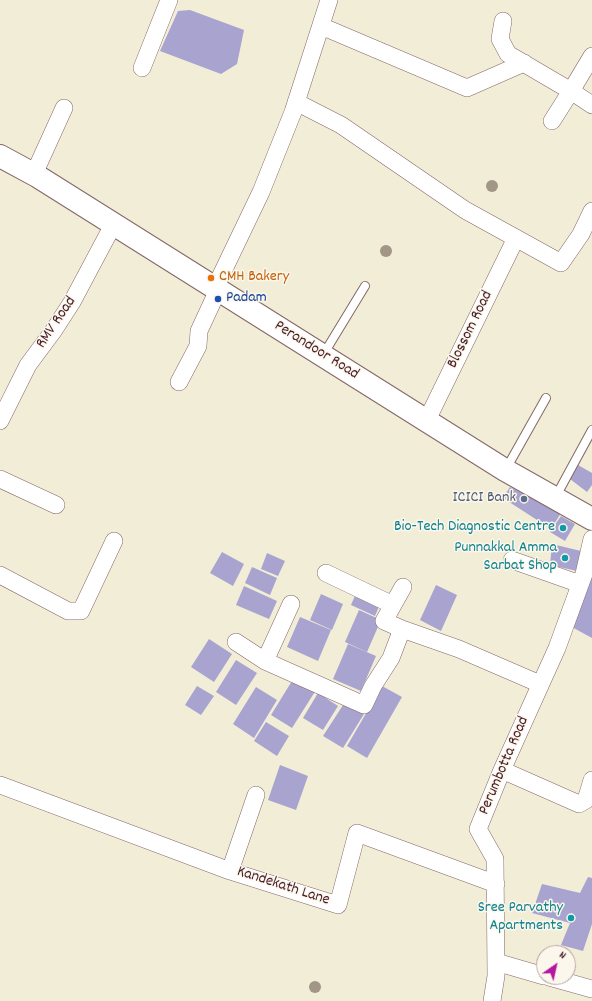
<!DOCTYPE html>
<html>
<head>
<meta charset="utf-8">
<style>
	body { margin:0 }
	#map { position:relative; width:592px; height:1001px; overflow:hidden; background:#f2edd7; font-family:Dekko,sans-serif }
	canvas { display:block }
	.north { position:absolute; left:536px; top:945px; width:40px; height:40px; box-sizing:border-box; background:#fbf7ec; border:1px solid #b4a19f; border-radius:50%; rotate:34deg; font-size:11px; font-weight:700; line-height:16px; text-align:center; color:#4a1f2b }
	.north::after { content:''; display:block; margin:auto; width:14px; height:18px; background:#b5179e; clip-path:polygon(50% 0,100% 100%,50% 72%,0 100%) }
</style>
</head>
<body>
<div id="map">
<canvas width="592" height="1001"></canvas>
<div class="north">N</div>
</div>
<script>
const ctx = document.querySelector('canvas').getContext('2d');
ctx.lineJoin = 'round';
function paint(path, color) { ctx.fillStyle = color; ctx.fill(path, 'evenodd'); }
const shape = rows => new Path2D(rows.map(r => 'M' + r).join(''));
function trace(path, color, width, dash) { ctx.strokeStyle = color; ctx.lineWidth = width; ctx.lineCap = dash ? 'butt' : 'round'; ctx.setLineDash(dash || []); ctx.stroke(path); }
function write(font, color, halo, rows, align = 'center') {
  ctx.font = font + ' Dekko,sans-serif'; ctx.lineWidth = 3; ctx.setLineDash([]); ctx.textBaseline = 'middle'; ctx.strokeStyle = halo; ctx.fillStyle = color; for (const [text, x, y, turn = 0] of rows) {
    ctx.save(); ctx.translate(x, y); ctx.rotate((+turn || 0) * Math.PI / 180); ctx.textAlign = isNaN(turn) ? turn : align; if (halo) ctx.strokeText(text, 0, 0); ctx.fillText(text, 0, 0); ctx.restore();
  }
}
paint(shape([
	[190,10,244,30,237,64,221,74,160,51,178,11],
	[578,465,592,473,592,485,587,492,570,479],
	[510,487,561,513,551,529,503,498],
	[561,516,575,524,565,541,550,532],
	[552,544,581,551,577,571,550,565],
	[222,552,244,564,233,586,210,573],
	[267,553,285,561,278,576,261,569],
	[252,567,277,578,270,595,245,583],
	[592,570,592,638,570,626],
	[436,585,457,595,441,631,420,620],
	[244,586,277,601,269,619,236,605],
	[357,591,381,602,375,616,351,605],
	[321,594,343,604,332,630,310,620],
	[359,610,381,620,367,652,345,642],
	[300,617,331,630,318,661,287,647],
	[209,639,232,654,214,682,191,667],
	[348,644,376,656,361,691,333,679],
	[236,660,257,673,236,705,216,692],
	[295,676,316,690,292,728,271,715],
	[197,686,214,696,201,715,185,705],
	[382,686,402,697,367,758,347,746],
	[256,687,277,700,254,738,233,724],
	[318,693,338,706,323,730,303,718],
	[345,702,364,714,343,748,323,736],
	[266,722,289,736,277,756,254,741],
	[280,765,308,776,296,810,268,800],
	[588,877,592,878,592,924,583,951,561,945,570,923,532,913,542,884,580,893]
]), '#a9a3d0');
const lane = shape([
	[323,355,365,286],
	[506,469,546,398],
	[555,498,592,430]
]);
const street = shape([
	[503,21,500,39,508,54,571,91,552,121],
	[321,26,467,88,524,63],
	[592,56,571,91,592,105],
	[142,68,169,0],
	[296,102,341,125,465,210,561,263,581,234,592,211],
	[34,174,64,108],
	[215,288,261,192,293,112,329,0],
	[179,382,198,346,199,331,218,290],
	[0,421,28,365,54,330,72,302,113,225],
	[426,422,516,238],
	[0,479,56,505],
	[512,560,580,584],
	[326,573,393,605],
	[0,575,68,611,81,611,114,541],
	[402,629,384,621,403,587],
	[236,642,265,661,364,705,373,686,391,658,402,629,459,649,540,684],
	[265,661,291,604],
	[502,770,579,804,586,800,592,780],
	[0,785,230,871],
	[256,795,230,871,338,905,357,833,496,884],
	[496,962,544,976],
	[549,977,592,989],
	[492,1001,496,976,495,859,478,829,502,770,557,648,584,574,592,539]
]);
const secondary = shape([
	[0,156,37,176,505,470,592,519]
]);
trace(lane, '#856767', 10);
trace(street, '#856767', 18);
trace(secondary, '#856767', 24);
trace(lane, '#fff', 8);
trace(street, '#fff', 17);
trace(secondary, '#fff', 22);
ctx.fillStyle = '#a29686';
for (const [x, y] of [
	[492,186],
	[386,251],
	[315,987]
]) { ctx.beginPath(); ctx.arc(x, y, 6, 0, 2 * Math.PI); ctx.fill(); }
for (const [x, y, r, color] of [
	[211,278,4,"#e8710a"],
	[218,299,4,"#1a4fb4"],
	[524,499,4,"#5c6f8a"],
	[563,528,4,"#0f9aa8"],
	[565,558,4,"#0f9aa8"],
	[571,918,4,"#0f9aa8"]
]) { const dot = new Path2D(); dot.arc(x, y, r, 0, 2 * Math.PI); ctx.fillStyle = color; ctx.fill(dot); trace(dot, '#fbf7ec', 1.5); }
write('16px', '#c56008', '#fbf7ec', [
	["CMH Bakery",219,278]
], 'left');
write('16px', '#164399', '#fbf7ec', [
	["Padam",226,299]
], 'left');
write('16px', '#4a1f2b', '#fbf7ec', [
	["RMV Road",57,323,-56],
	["Blossom Road",471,330,-64],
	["Perandoor Road",316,351,32],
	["Perumbotta Road",505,766,-67],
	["Kandekath Lane",283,887,18]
]);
write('16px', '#4e5e75', '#fbf7ec', [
	["ICICI Bank",516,499]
], 'right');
write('16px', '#0d838f', '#fbf7ec', [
	["Bio-Tech Diagnostic Centre",555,528],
	["Punnakkal Amma",557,549],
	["Sarbat Shop",557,567],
	["Sree Parvathy",563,909],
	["Apartments",563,927]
], 'right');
</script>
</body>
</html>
